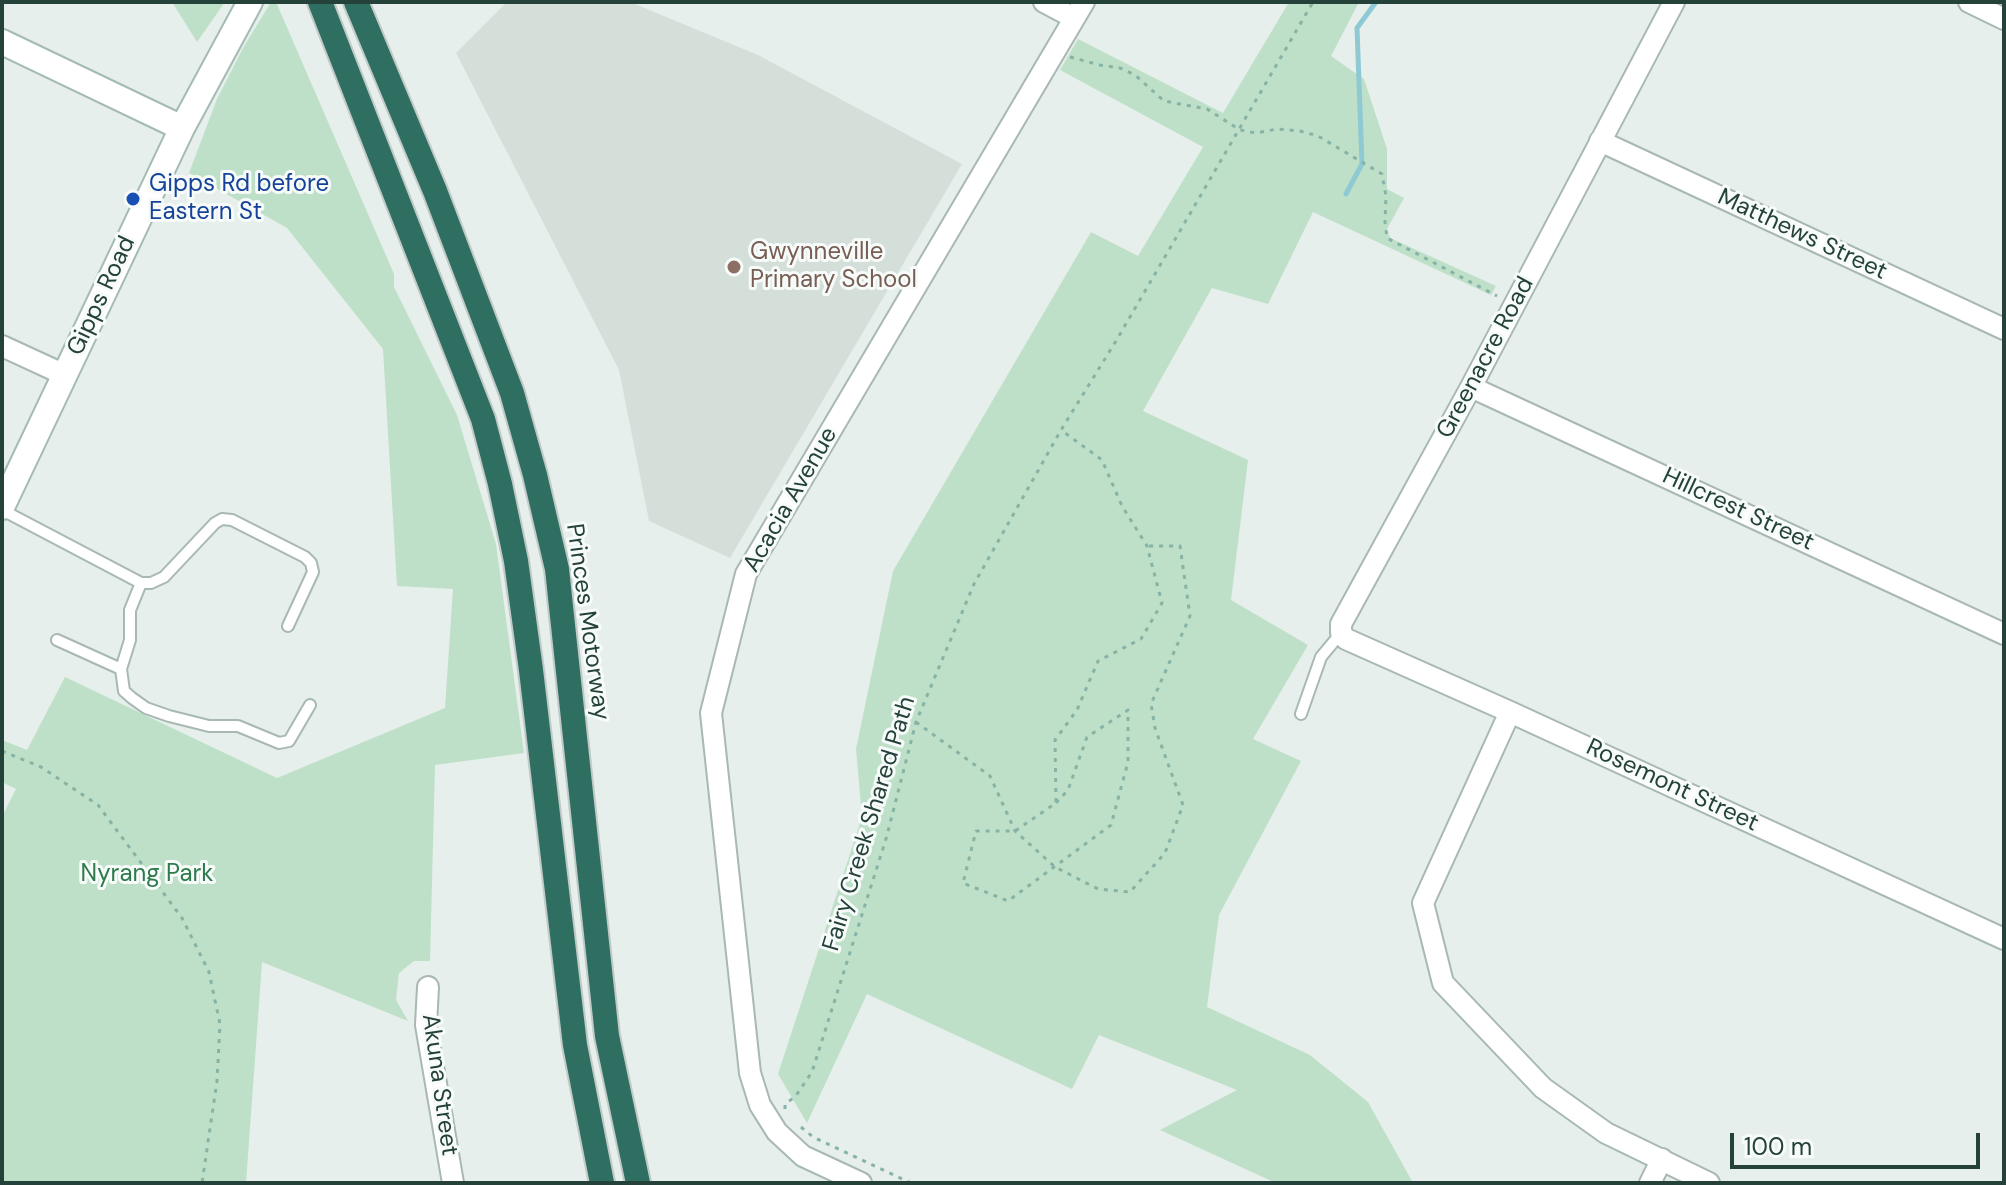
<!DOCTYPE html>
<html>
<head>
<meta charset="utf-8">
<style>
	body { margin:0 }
	#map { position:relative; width:2006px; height:1185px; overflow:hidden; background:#e6efeb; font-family:"DM Sans",sans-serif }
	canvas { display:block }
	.frame { position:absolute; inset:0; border:4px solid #24423a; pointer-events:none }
	.scale { position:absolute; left:1730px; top:1133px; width:250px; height:36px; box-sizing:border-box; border:4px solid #24423a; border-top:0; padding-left:10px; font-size:24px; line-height:28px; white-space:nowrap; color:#24423a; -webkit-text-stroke:6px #f7fbf9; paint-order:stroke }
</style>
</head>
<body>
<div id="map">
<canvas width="2006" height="1185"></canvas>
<div class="frame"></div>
<div class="scale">100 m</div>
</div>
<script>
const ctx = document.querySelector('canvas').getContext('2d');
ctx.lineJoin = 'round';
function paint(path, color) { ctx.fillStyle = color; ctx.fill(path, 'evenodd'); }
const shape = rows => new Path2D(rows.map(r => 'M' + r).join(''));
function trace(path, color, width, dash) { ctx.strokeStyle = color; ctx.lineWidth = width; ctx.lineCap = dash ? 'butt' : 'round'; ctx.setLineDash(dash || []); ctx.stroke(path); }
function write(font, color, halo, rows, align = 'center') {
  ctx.font = font + ' "DM Sans",sans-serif'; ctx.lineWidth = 6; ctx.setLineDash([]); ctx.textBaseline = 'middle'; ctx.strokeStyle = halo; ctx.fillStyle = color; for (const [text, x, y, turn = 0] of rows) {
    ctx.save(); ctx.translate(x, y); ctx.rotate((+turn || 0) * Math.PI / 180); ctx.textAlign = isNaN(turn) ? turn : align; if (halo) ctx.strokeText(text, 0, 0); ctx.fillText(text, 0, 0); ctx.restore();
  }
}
paint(shape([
	[507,2,630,2,758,55,962,164,730,558,649,521,619,370,456,53]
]), '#d4dfda');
paint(shape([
	[172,2,225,2,197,42],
	[271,2,276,2,394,274,394,287,457,415,496,544,524,753,435,765,430,961,414,961,399,973,396,1000,408,1021,262,962,246,1183,2,1183,2,817,16,789,2,782,2,740,27,750,65,677,277,778,445,708,453,589,397,586,383,349,287,228,189,173,217,99,243,48],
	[1289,2,1359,2,1331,56,1364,79,1387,149,1387,189,1404,198,1387,229,1390,238,1496,286,1491,295,1313,212,1268,304,1212,288,1143,411,1248,460,1231,600,1308,645,1253,739,1301,761,1219,915,1207,1007,1310,1055,1368,1102,1413,1183,1276,1183,1160,1130,1237,1090,1099,1035,1072,1089,867,994,807,1123,778,1074,862,817,856,749,893,571,1091,232,1138,256,1203,147,1060,70,1078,39,1223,113]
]), '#bfe0c8');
trace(shape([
	[1346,194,1362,164,1357,28,1376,2]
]), '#8ec9d4', 5);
const lane = shape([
	[2,510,141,583,151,583,164,577,215,523,222,519,232,520,305,557,311,563,313,572,288,626],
	[141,583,130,610,130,640,121,669,124,691,132,698,146,708,169,716,209,726,238,726,279,743,289,741,310,705],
	[57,640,121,669],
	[1301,714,1321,657,1341,633]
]);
const street = shape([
	[1044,2,1074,18],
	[1674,2,1471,387,1341,624,1341,633,1346,639,1510,712,2004,939],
	[1969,2,2004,19],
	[1600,141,2004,329],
	[2,346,65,375],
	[1471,387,2004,634],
	[1510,712,1423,903,1443,983,1543,1088,1606,1133,1709,1183],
	[428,987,426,1025,453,1183],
	[861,1183,803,1156,777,1132,760,1105,750,1073,711,713,746,574,1084,2],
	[1650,1183,1662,1159]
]);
const secondary = shape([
	[2,42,182,128],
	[2,507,182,128,250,2]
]);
const highway = shape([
	[320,2,483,419,500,484,516,561,531,670,575,1045,602,1183],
	[356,2,435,191,512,393,535,475,557,569,607,1036,638,1183]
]);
trace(lane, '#a8b8b2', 14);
trace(street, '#a8b8b2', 24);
trace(secondary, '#a4bbb3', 28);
trace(highway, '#c2cac8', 28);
trace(shape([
	[1070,57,1100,65,1120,68,1135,75,1164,101,1207,109,1240,130,1256,133,1277,129,1300,131,1318,136,1382,174,1386,196,1385,222,1387,238,1497,296],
	[916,722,990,776,1015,831,1055,867,1098,889,1130,892,1165,853,1183,805,1155,728,1151,704,1190,616,1180,546,1147,546],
	[2,751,41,767,98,805,182,918,209,972,220,1024,217,1081,202,1183],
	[1056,803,1068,790,1087,737,1128,710,1128,762,1111,825,1008,901,963,883,976,831,1015,831,1056,803,1055,740,1077,710,1098,661,1141,639,1162,603,1147,546,1122,506,1102,460,1061,430],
	[785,1109,785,1104,795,1097,812,1072,886,839,916,722,974,584,1061,430,1116,341,1313,2],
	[801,1127,813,1137,911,1183]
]), '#86b3a5', 3, [4, 6]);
trace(lane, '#fff', 10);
trace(street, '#fff', 20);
trace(secondary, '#fff', 24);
trace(highway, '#2f6f62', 24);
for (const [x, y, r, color] of [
	[133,199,8,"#1a4fb4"],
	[734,267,8,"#8d6e63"]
]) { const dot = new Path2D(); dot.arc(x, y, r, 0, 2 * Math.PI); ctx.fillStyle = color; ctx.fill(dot); trace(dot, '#f7fbf9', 3); }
write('24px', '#164399', '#f7fbf9', [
	["Gipps Rd before",149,185],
	["Eastern St",149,213]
], 'left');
write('24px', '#24423a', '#f7fbf9', [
	["Matthews Street",1802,235,25],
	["Gipps Road",102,296,-65],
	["Greenacre Road",1486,358,-62],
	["Acacia Avenue",791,500,-60],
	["Hillcrest Street",1738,510,25],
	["Princes Motorway",587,622,82],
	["Rosemont Street",1672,786,25],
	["Fairy Creek Shared Path",870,824,-73],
	["Akuna Street",439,1085,82]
]);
write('24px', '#785e54', '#f7fbf9', [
	["Gwynneville",750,253],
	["Primary School",750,281]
], 'left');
write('24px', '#2d7a4b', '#f7fbf9', [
	["Nyrang Park",147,875]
]);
</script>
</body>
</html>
